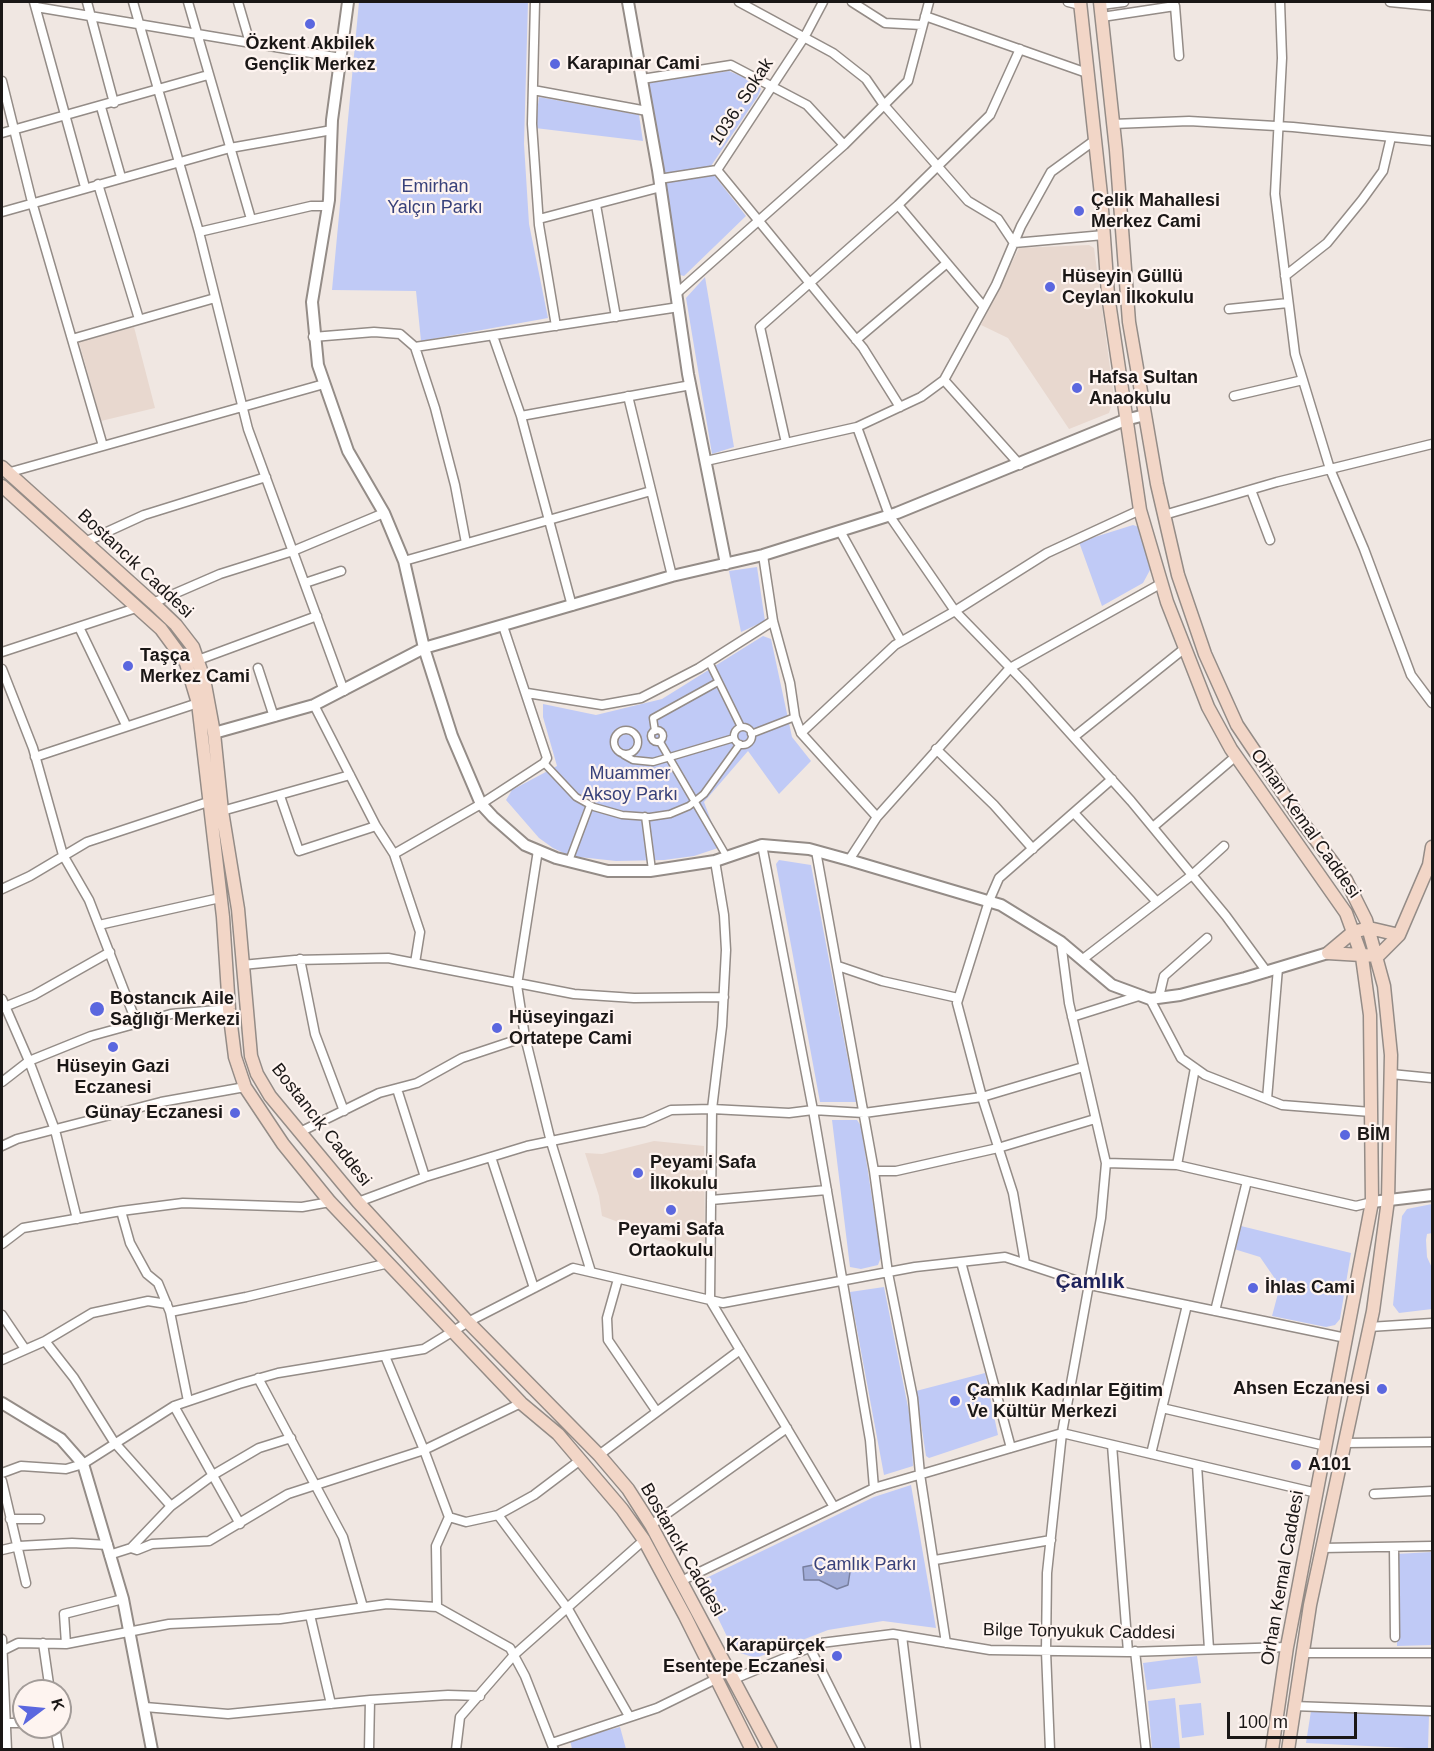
<!DOCTYPE html>
<html>
<head>
<meta charset="utf-8">
<style>
	body { margin:0 }
	#map { position:relative; width:1434px; height:1751px; overflow:hidden; background:#f0e7e2; font-family:Arial,sans-serif }
	canvas { display:block }
	.frame { position:absolute; inset:0; border:3px solid #1a1716; pointer-events:none }
	.north { position:absolute; left:12px; top:1679px; width:60px; height:60px; box-sizing:border-box; background:#fef4f0; border:2px solid #a39c99; border-radius:50%; rotate:74deg; font-size:16px; font-weight:700; line-height:24px; text-align:center; color:#1a1716 }
	.north::after { content:''; display:block; margin:auto; width:21px; height:27px; background:#5b67df; clip-path:polygon(50% 0,100% 100%,50% 72%,0 100%) }
	.scale { position:absolute; left:1227px; top:1712px; width:130px; height:27px; box-sizing:border-box; border:3px solid #1a1716; border-top:0; padding-left:8px; font-size:18px; line-height:21px; white-space:nowrap; color:#1a1716; -webkit-text-stroke:4px #fef4f0; paint-order:stroke }
</style>
</head>
<body>
<div id="map">
<canvas width="1434" height="1751"></canvas>
<div class="frame"></div>
<div class="north">K</div>
<div class="scale">100 m</div>
</div>
<script>
const ctx = document.querySelector('canvas').getContext('2d');
ctx.lineJoin = 'round';
function paint(path, color) { ctx.fillStyle = color; ctx.fill(path, 'evenodd'); }
const shape = rows => new Path2D(rows.map(r => 'M' + r).join(''));
function trace(path, color, width, dash) { ctx.strokeStyle = color; ctx.lineWidth = width; ctx.lineCap = dash ? 'butt' : 'round'; ctx.setLineDash(dash || []); ctx.stroke(path); }
function write(font, color, halo, rows, align = 'center') {
  ctx.font = font + ' Arial,sans-serif'; ctx.lineWidth = 4.5; ctx.setLineDash([]); ctx.textBaseline = 'middle'; ctx.strokeStyle = halo; ctx.fillStyle = color; for (const [text, x, y, turn = 0] of rows) {
    ctx.save(); ctx.translate(x, y); ctx.rotate((+turn || 0) * Math.PI / 180); ctx.textAlign = isNaN(turn) ? turn : align; if (halo) ctx.strokeText(text, 0, 0); ctx.fillText(text, 0, 0); ctx.restore();
  }
}
paint(shape([
	[1089,245,1094,248,1114,398,1109,413,1069,429,1008,338,981,325,1019,248],
	[134,327,155,408,101,421,79,342],
	[654,1141,704,1146,705,1243,672,1242,602,1216,599,1196,585,1153,602,1154]
]), '#e8d8cf');
paint(shape([
	[359,2,528,2,524,144,529,224,548,318,421,341,416,291,332,290],
	[729,71,757,83,761,89,758,96,711,166,663,174,649,83],
	[539,97,639,115,643,141,535,128],
	[714,175,746,216,684,276,680,275,666,182],
	[705,277,734,447,712,454,686,298],
	[1133,525,1139,527,1150,570,1143,583,1102,606,1079,542],
	[757,567,765,621,741,632,729,571],
	[763,636,771,639,792,737,811,761,779,794,748,751,704,802,721,847,694,856,664,860,616,861,570,856,553,848,539,838,506,800,512,790,557,766,543,717,543,704,596,715,662,699],
	[779,860,811,865,856,1102,820,1102,776,864],
	[832,1120,857,1120,861,1126,881,1257,878,1265,861,1269,850,1267],
	[1432,1204,1432,1233,1427,1234,1426,1240,1427,1257,1432,1268,1432,1309,1399,1313,1393,1305,1402,1216,1407,1209],
	[1241,1226,1351,1253,1340,1319,1335,1325,1326,1327,1272,1316,1280,1286,1260,1257,1234,1249],
	[884,1287,911,1422,913,1466,884,1475,850,1292],
	[985,1373,998,1435,929,1458,926,1456,916,1391],
	[911,1485,936,1628,883,1621,828,1630,756,1658,734,1651,700,1581,874,1497],
	[1432,1552,1432,1645,1397,1646,1396,1554],
	[1197,1656,1201,1683,1147,1690,1143,1663],
	[1175,1698,1180,1749,1152,1749,1148,1701],
	[1201,1703,1204,1735,1182,1738,1179,1705],
	[1311,1711,1429,1715,1428,1749,1306,1743],
	[620,1727,626,1749,572,1749,570,1740]
]), '#c0caf6');
const water = shape([
	[813,1565,829,1571,843,1566,850,1572,848,1585,837,1589,819,1580,804,1580,803,1567,813,1565]
]);
paint(water, '#a1acd8');
trace(water, '#787f9e', 1.5);
const pedestrian = shape([
	[709,662,741,727],
	'734 736a9 9 0 1 1 18 0a9 9 0 1 1-18 0Z',
	'614 742a12 12 0 1 1 24 0a12 12 0 1 1-24 0Z',
	'651 736a6 6 0 1 1 12 0a6 6 0 1 1-12 0Z',
	[655,731,653,718,718,682],
	[751,734,795,717],
	[660,742,727,857],
	[624,755,633,760,653,762,734,738],
	[544,763,576,797,594,807,622,815,650,817,670,814,689,806,704,794,740,744],
	[645,816,652,870],
	[569,861,590,805]
]);
const minor = shape([
	[34,2,85,187],
	[87,2,114,103],
	[133,2,199,232,248,429,344,691],
	[188,2,251,219],
	[238,2,250,43],
	[535,2,532,124,539,225,556,326],
	[739,2,833,53,866,79,884,105,968,201,998,219,1014,243,1104,235],
	[852,2,885,23,922,25],
	[1068,2,1080,5],
	[1280,2,1282,58,1275,194,1295,354,1330,469,1364,549,1411,675,1432,703],
	[1390,2,1432,6],
	[1101,5,1124,2],
	[36,7,341,58],
	[925,16,1087,73],
	[1102,17,1175,6,1179,56],
	[642,79,731,65,807,105,844,145],
	[2,81,32,202,103,446],
	[533,90,647,111],
	[101,107,121,177],
	[1113,124,1189,121,1293,127,1432,141],
	[2,133,208,75],
	[717,170,863,348,900,407],
	[659,179,717,170,805,36,823,2],
	[98,184,139,319],
	[596,205,616,317],
	[898,205,984,307],
	[2,212,230,148,332,130],
	[539,219,661,187],
	[199,232,311,206,328,206],
	[1285,276,1327,243,1362,200,1383,171,1391,137],
	[677,293,844,145,908,81,929,2],
	[1229,309,1288,303],
	[493,336,521,416,572,606],
	[313,337,374,332,400,334,415,347,679,307],
	[72,339,215,298],
	[856,340,947,263],
	[415,347,435,408,455,485,466,543],
	[944,380,1020,465],
	[628,396,672,576],
	[1234,396,1303,380],
	[521,416,691,385],
	[857,427,889,515,955,611,1024,682,1131,801,1226,916,1267,972],
	[786,443,760,327,898,205,990,115,1020,49],
	[706,461,857,427,921,397,944,380,996,285,1021,226,1051,172,1095,140],
	[7,473,324,384],
	[1251,490,1270,540],
	[1164,515,1277,482,1432,444],
	[840,531,901,641],
	[85,542,144,515,266,477],
	[763,555,773,621,790,683,795,717,801,733,877,817],
	[404,561,651,491],
	[305,583,341,571],
	[153,603,220,574,293,551,384,513],
	[79,627,126,725],
	[2,652,136,608],
	[198,660,317,616],
	[258,668,274,717],
	[2,669,33,748,63,855,89,900,137,1024],
	[527,693,602,705,641,698,699,668,773,621],
	[314,705,376,826,394,854,481,804,544,763,547,758,503,626],
	[801,733,895,645,955,611,1047,553,1140,510],
	[1074,737,1185,648],
	[936,749,994,805,1033,849],
	[35,757,198,703],
	[280,796,299,851,376,826],
	[222,811,350,775],
	[1074,813,1157,902],
	[1153,827,1236,756],
	[762,845,813,1110,870,1440,874,1488],
	[538,850,517,985,525,1037,551,1142,591,1272],
	[816,851,874,1171,888,1273,913,1398,920,1474,946,1643],
	[394,854,420,932,415,963],
	[849,860,877,817,1010,668,1162,583],
	[715,861,724,915,726,950,722,1026,712,1109,710,1300,834,1507],
	[2,889,30,876,87,842,208,802],
	[99,925,220,898],
	[300,959,315,1034,344,1111],
	[1083,959,1192,875,1224,846],
	[242,965,295,960,388,958,574,994,634,998,724,997],
	[838,966,882,981,958,998],
	[1159,997,1164,976,1207,938],
	[2,999,29,1061,55,1130,77,1219],
	[1150,999,1181,1058,1205,1075,1282,1105,1371,1112],
	[2,1008,34,995,110,952],
	[1072,1017,1142,995],
	[1391,1074,1432,1078],
	[2,1082,29,1061,91,1036,171,1014,229,1009],
	[397,1089,425,1177],
	[1267,1099,1278,968],
	[300,1132,379,1093,417,1083,462,1058,525,1037],
	[2,1146,17,1139,161,1102,245,1087],
	[491,1157,534,1288],
	[1106,1163,1177,1165,1356,1206,1372,1202],
	[1177,1165,1195,1068],
	[874,1171,896,1171,998,1148,1095,1119],
	[711,1200,827,1190],
	[358,1202,425,1177,527,1146,644,1122,671,1110,712,1109,789,1113,813,1110,864,1113,982,1097,1083,1067],
	[121,1211,130,1243,147,1274,158,1283,170,1312,188,1401],
	[2,1244,23,1228,121,1211,183,1203,302,1207,330,1202],
	[961,1262,1011,1448],
	[1025,1263,1013,1193,982,1097,957,1003,989,901,999,878,1112,779],
	[618,1279,607,1318,608,1340,657,1412],
	[1215,1311,1247,1181],
	[170,1312,246,1297,389,1263],
	[2,1315,25,1349],
	[1369,1327,1432,1323],
	[45,1341,74,1378,114,1442,171,1506],
	[385,1356,424,1450,449,1517,436,1546,437,1607],
	[2,1360,45,1341,92,1313,148,1301,167,1304],
	[258,1378,343,1537,363,1607],
	[174,1406,240,1524],
	[1162,1408,1326,1446],
	[1345,1443,1432,1442],
	[1112,1445,1128,1652],
	[1151,1454,1187,1305],
	[599,1455,740,1350],
	[1197,1465,1209,1649],
	[2,1473,21,1466,66,1469,83,1464,174,1406,239,1384,278,1373,424,1349,468,1322,573,1268,723,1303,915,1267,1005,1257,1090,1285,1346,1338],
	[2,1481,26,1583],
	[1374,1494,1432,1491],
	[498,1515,568,1609,629,1716],
	[449,1517,466,1522,498,1515,534,1495,579,1461],
	[10,1519,40,1519],
	[651,1525,787,1428],
	[1394,1547,1395,1637],
	[131,1548,137,1550,152,1544,209,1541,288,1494,424,1450,521,1403],
	[1322,1548,1432,1546],
	[2,1550,19,1546,72,1543,108,1545],
	[109,1555,131,1548,171,1506,213,1475,259,1448,291,1438],
	[935,1560,1051,1540],
	[681,1581,874,1488,1062,1433,1317,1493],
	[310,1615,331,1704],
	[902,1636,916,1750],
	[2,1639,7,1750],
	[43,1643,50,1691],
	[66,1644,64,1614,123,1599],
	[810,1648,861,1750],
	[2,1651,18,1643,66,1644,169,1624,280,1619,387,1604,437,1607,510,1648,525,1676,554,1750],
	[1135,1651,1146,1750],
	[1304,1653,1432,1653],
	[734,1679,821,1643,893,1634,990,1650,1128,1652,1287,1647],
	[1293,1706,1432,1711],
	[145,1707,228,1714,370,1700,448,1695,480,1696],
	[3,1723,24,1723],
	[55,1727,59,1750],
	[552,1743,657,1708,716,1679],
	[369,1750,370,1700],
	[456,1750,460,1717,514,1655,644,1540],
	[1050,1750,1046,1651,1047,1573,1062,1433,1101,1218,1106,1163,1069,1003,1061,942]
]);
const tertiary = shape([
	[348,2,332,120,329,200,312,302,318,365,348,451,384,513,404,561,424,648,452,736,481,804,493,817,525,845,556,858,608,871,650,871,715,861,762,845,809,849,849,860,1001,905,1061,942,1112,985,1150,999,1180,995,1245,978,1328,953],
	[628,2,658,170,688,374,726,564],
	[214,733,314,705,424,648,672,576,763,555,897,513,1125,420,1145,415],
	[1372,1202,1432,1195],
	[2,1403,61,1439,83,1464,123,1599,152,1750]
]);
const secondary = shape([
	[1080,2,1101,195,1108,295,1140,510,1167,602,1208,707,1231,749,1346,913,1362,957,1370,1015,1372,1202,1287,1647,1272,1750],
	[1100,2,1116,150,1129,322,1157,484,1178,575,1205,654,1237,725,1303,823,1346,880,1366,920,1384,986,1391,1055,1388,1200,1373,1311,1310,1605,1288,1750],
	[2,467,153,603,176,625,193,647,204,679,214,733,222,811,238,909,251,1056,257,1074,270,1096,358,1202,468,1322,599,1455,628,1489,651,1525,771,1750],
	[2,486,161,629,186,663,198,703,223,917,229,1009,235,1057,245,1087,283,1144,330,1202,521,1403,558,1434,622,1509,644,1540,685,1616,752,1750],
	[1328,953,1378,956,1399,935,1429,865,1432,847],
	[1328,953,1353,932,1369,928,1399,935]
]);
trace(pedestrian, '#948c87', 9);
trace(minor, '#948c87', 11);
trace(tertiary, '#948c87', 14);
trace(secondary, '#948c87', 15);
trace(pedestrian, '#fff', 6);
trace(minor, '#fff', 8);
trace(tertiary, '#fff', 10);
trace(secondary, '#f2d6c7', 12);
for (const [x, y, r, color] of [
	[310,24,6,"#5b67df"],
	[555,64,6,"#5b67df"],
	[1079,211,6,"#5b67df"],
	[1050,287,6,"#5b67df"],
	[1077,388,6,"#5b67df"],
	[128,666,6,"#5b67df"],
	[97,1009,8,"#5b67df"],
	[497,1028,6,"#5b67df"],
	[113,1047,6,"#5b67df"],
	[235,1113,6,"#5b67df"],
	[1345,1135,6,"#5b67df"],
	[638,1173,6,"#5b67df"],
	[671,1210,6,"#5b67df"],
	[1253,1288,6,"#5b67df"],
	[1382,1389,6,"#5b67df"],
	[955,1401,6,"#5b67df"],
	[1296,1465,6,"#5b67df"],
	[837,1656,6,"#5b67df"]
]) { const dot = new Path2D(); dot.arc(x, y, r, 0, 2 * Math.PI); ctx.fillStyle = color; ctx.fill(dot); trace(dot, '#fef4f0', 2); }
write('bold 18px', '#1a1716', '#fef4f0', [
	["Özkent Akbilek",310,44,"center"],
	["Gençlik Merkez",310,65,"center"],
	["Karapınar Cami",567,64],
	["Çelik Mahallesi",1091,201],
	["Merkez Cami",1091,222],
	["Hüseyin Güllü",1062,277],
	["Ceylan İlkokulu",1062,298],
	["Hafsa Sultan",1089,378],
	["Anaokulu",1089,399],
	["Taşça",140,656],
	["Merkez Cami",140,677],
	["Bostancık Aile",110,999],
	["Sağlığı Merkezi",110,1020],
	["Hüseyingazi",509,1018],
	["Ortatepe Cami",509,1039],
	["Hüseyin Gazi",113,1067,"center"],
	["Eczanesi",113,1088,"center"],
	["Günay Eczanesi",223,1113,"right"],
	["BİM",1357,1135],
	["Peyami Safa",650,1163],
	["İlkokulu",650,1184],
	["Peyami Safa",671,1230,"center"],
	["Ortaokulu",671,1251,"center"],
	["İhlas Cami",1265,1288],
	["Ahsen Eczanesi",1370,1389,"right"],
	["Çamlık Kadınlar Eğitim",967,1391],
	["Ve Kültür Merkezi",967,1412],
	["A101",1308,1465],
	["Karapürçek",825,1646,"right"],
	["Esentepe Eczanesi",825,1667,"right"]
], 'left');
write('18px', '#1a1716', '#fef4f0', [
	["1036. Sokak",742,102,-57],
	["Bostancık Caddesi",135,564,43],
	["Orhan Kemal Caddesi",1305,824,55],
	["Bostancık Caddesi",321,1125,52],
	["Bostancık Caddesi",682,1550,60],
	["Orhan Kemal Caddesi",1283,1578,-80],
	["Bilge Tonyukuk Caddesi",1079,1632,1]
]);
write('18px', '#38417a', '#fef4f0', [
	["Emirhan",435,187],
	["Yalçın Parkı",435,208],
	["Muammer",630,774],
	["Aksoy Parkı",630,795],
	["Çamlık Parkı",865,1565]
]);
write('bold 21px', '#1e225b', '#fef4f0', [
	["Çamlık",1090,1282]
]);
</script>
</body>
</html>
